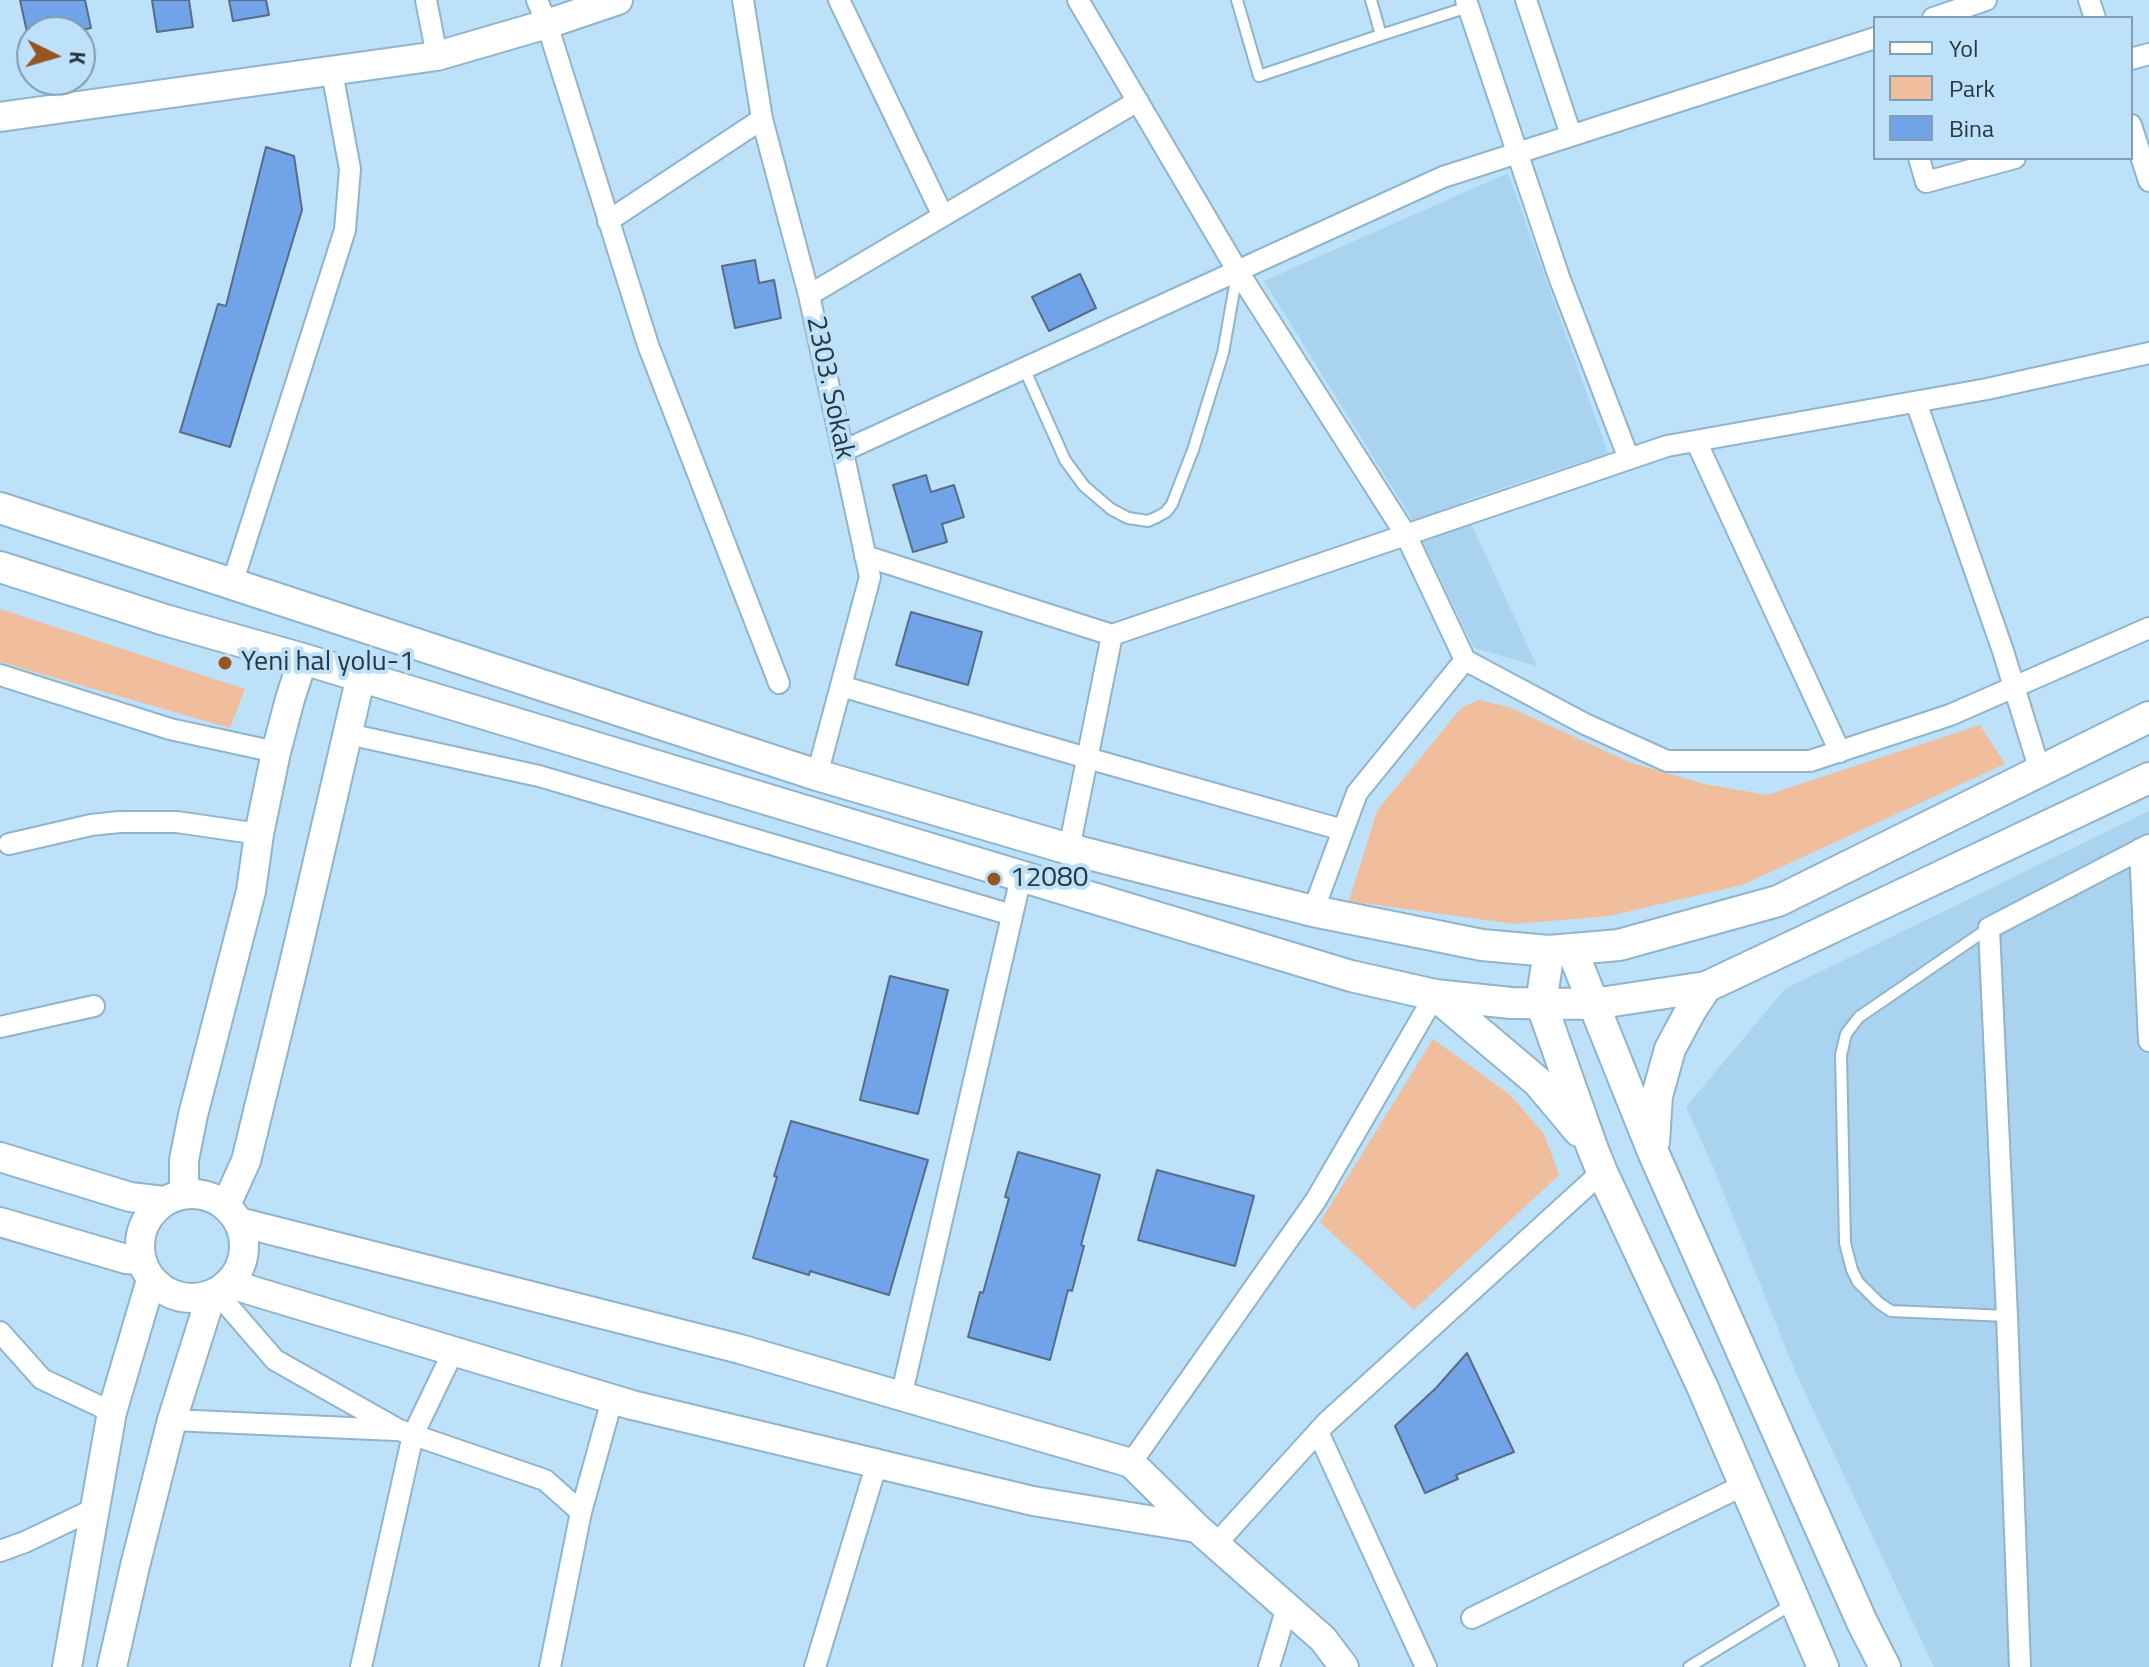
<!DOCTYPE html>
<html>
<head>
<meta charset="utf-8">
<style>
	body { margin:0 }
	#map { position:relative; width:2149px; height:1667px; overflow:hidden; background:#bce1f9; font-family:"Titillium Web",sans-serif }
	canvas { display:block }
	.legend { position:absolute; left:1873px; top:16px; width:260px; height:144px; box-sizing:border-box; background:#bce1f9; border:2px solid #819daf; margin:0; padding:10px 14px; list-style:none; font-size:24px; color:#283740 }
	.legend li { display:flex; align-items:center; gap:16px; height:40px }
	.legend b { width:40px; border:2px solid #819daf }
	.north { position:absolute; left:16px; top:16px; width:80px; height:80px; box-sizing:border-box; background:#bce1f9; border:2px solid #819daf; border-radius:50%; rotate:95deg; font-size:22px; font-weight:700; line-height:32px; text-align:center; color:#283740 }
	.north::after { content:''; display:block; margin:auto; width:28px; height:36px; background:#965621; clip-path:polygon(50% 0,100% 100%,50% 72%,0 100%) }
</style>
</head>
<body>
<div id="map">
<canvas width="2149" height="1667"></canvas>
<ul class="legend">
<li><b style="height:10px;background:#fff"></b>Yol</li>
<li><b style="height:22px;background:#f0be9c"></b>Park</li>
<li><b style="height:22px;background:#70a3e7"></b>Bina</li>
</ul>
<div class="north">K</div>
</div>
<script>
const ctx = document.querySelector('canvas').getContext('2d');
ctx.lineJoin = 'round';
function paint(path, color) { ctx.fillStyle = color; ctx.fill(path, 'evenodd'); }
const shape = rows => new Path2D(rows.map(r => 'M' + r).join(''));
function trace(path, color, width, dash) { ctx.strokeStyle = color; ctx.lineWidth = width; ctx.lineCap = dash ? 'butt' : 'round'; ctx.setLineDash(dash || []); ctx.stroke(path); }
function write(font, color, halo, rows, align = 'center') {
  ctx.font = font + ' "Titillium Web",sans-serif'; ctx.lineWidth = 8; ctx.setLineDash([]); ctx.textBaseline = 'middle'; ctx.strokeStyle = halo; ctx.fillStyle = color; for (const [text, x, y, turn = 0] of rows) {
    ctx.save(); ctx.translate(x, y); ctx.rotate((+turn || 0) * Math.PI / 180); ctx.textAlign = isNaN(turn) ? turn : align; if (halo) ctx.strokeText(text, 0, 0); ctx.fillText(text, 0, 0); ctx.restore();
  }
}
paint(shape([
	[1508,173,1608,453,1461,502,1537,666,1474,648,1410,516,1264,281],
	[2149,811,2149,1667,1934,1667,1795,1371,1712,1164,1686,1107,1785,989]
]), '#a9d3ef');
paint(shape([
	[0,609,245,689,230,728,0,662],
	[1479,700,1509,707,1629,762,1704,784,1767,795,1980,725,2005,764,1742,885,1609,916,1514,924,1349,901,1377,811,1461,708],
	[1433,1039,1509,1094,1544,1134,1559,1175,1414,1310,1320,1222]
]), '#f0be9c');
const building = shape([
	[20,0,85,0,91,28,72,32,27,32,20,0],
	[152,0,189,0,193,27,157,32,152,0],
	[229,0,266,0,269,15,233,21,229,0],
	[266,147,294,156,302,210,230,447,180,432,218,304,226,306,266,147],
	[755,260,759,283,774,280,781,318,735,328,722,266,755,260],
	[1080,274,1096,308,1049,331,1032,297,1080,274],
	[926,475,931,492,954,485,964,517,942,524,947,542,913,552,893,485,926,475],
	[911,612,982,632,968,685,896,665,911,612],
	[890,976,948,990,918,1114,860,1100,890,976],
	[791,1121,928,1160,889,1295,810,1271,809,1275,753,1258,777,1177,774,1176,791,1121],
	[1018,1152,1100,1175,1081,1245,1084,1246,1072,1291,1068,1290,1050,1360,968,1337,980,1292,983,1293,1009,1198,1005,1197,1018,1152],
	[1157,1170,1254,1196,1235,1266,1138,1240,1157,1170],
	[1467,1353,1514,1452,1456,1475,1458,1479,1425,1493,1395,1426,1436,1388,1467,1353]
]);
paint(building, '#70a3e7');
trace(building, '#576c87', 2);
const lane = shape([
	[1237,0,1259,76,1381,35],
	[1371,0,1381,35,1468,7],
	[1024,368,1065,460,1084,486,1111,509,1128,518,1148,521,1157,517,1166,512,1172,504,1193,450,1223,353,1237,274],
	[1989,928,1859,1017,1846,1034,1841,1055,1845,1243,1852,1270,1858,1282,1879,1303,1891,1311,2007,1316],
	[1689,1667,1794,1603]
]);
const street = shape([
	[426,0,437,56],
	[537,0,547,24,648,345,779,683],
	[743,0,762,119,809,295,870,577,817,775],
	[839,0,943,216],
	[1078,0,1237,270,1406,535,1465,660,1357,793,1313,911],
	[1466,0,1559,277,1629,459],
	[1526,0,1571,135],
	[2089,0,2095,18],
	[1933,18,1986,0],
	[2131,59,2149,54],
	[2131,125,2149,181],
	[1919,158,1926,182,2015,158],
	[608,221,762,119],
	[809,295,1138,101],
	[1916,402,2003,651,2040,771],
	[1696,441,1840,752],
	[843,451,1443,177,1875,38],
	[865,556,1112,635,1667,446,1987,389,2149,353],
	[232,584,345,230,350,169,332,72],
	[1465,660,1585,724,1667,761,1810,761,1950,715,2149,628],
	[0,675,170,729,276,752],
	[841,686,1087,758,1343,830],
	[348,734,539,776,1012,915],
	[9,844,91,825,119,822,177,822,259,834],
	[1069,849,1112,635],
	[2140,849,2149,1041],
	[0,1027,94,1006],
	[217,1293,275,1360,399,1430,545,1480,581,1512,550,1667],
	[0,1332,42,1379,112,1412],
	[901,1397,1021,877],
	[172,1420,395,1430],
	[1318,1432,1426,1667],
	[1131,1463,1316,1200,1435,995],
	[581,1512,612,1400],
	[1216,1544,1326,1423,1602,1172],
	[0,1551,25,1542,94,1509],
	[1472,1618,1744,1485],
	[361,1667,413,1435,453,1352],
	[815,1667,877,1463],
	[1269,1667,1287,1607],
	[2020,1667,2007,1316,1989,928,2149,845]
]);
const secondary = shape([
	[0,117,437,56,547,24,618,0],
	[0,1157,130,1197,164,1201],
	[184,1193,184,1160,193,1115,251,891,259,834,276,752,290,699,303,659],
	'140 1246a52 52 0 1 1 104 0a52 52 0 1 1-104 0Z',
	[226,1205,246,1161,294,964,361,676],
	[0,1222,126,1259,141,1260],
	[239,1222,740,1349,1131,1463,1197,1528,1323,1639,1344,1667],
	[230,1284,632,1405,1033,1501,1197,1528],
	[67,1667,112,1412,151,1280],
	[112,1667,135,1566,172,1420,211,1296]
]);
const primary = shape([
	[0,508,817,775,1069,849,1313,911,1482,945,1549,951,1619,945,1778,901,2149,717],
	[0,567,165,620,303,659,1351,976,1435,995,1511,1003,1593,1004,1706,987,2149,778],
	[1572,950,1653,1152,1862,1622,1885,1667],
	[1549,951,1541,1003,1592,1147,1602,1172,1702,1386,1823,1667],
	[1435,995,1538,1082,1579,1131],
	[1654,1142,1657,1096,1670,1049,1691,1010,1706,987]
]);
trace(lane, '#90b4ca', 14);
trace(street, '#90b4ca', 24);
trace(secondary, '#90b4ca', 32);
trace(primary, '#90b4ca', 34);
trace(lane, '#fff', 10);
trace(street, '#fff', 20);
trace(secondary, '#fff', 28);
trace(primary, '#fff', 30);
for (const [x, y, r, color] of [
	[225,663,8,"#965621"],
	[994,879,8,"#965621"]
]) { const dot = new Path2D(); dot.arc(x, y, r, 0, 2 * Math.PI); ctx.fillStyle = color; ctx.fill(dot); trace(dot, '#bce1f9', 3); }
write('28px', '#283740', '#bce1f9', [
	["2303. Sokak",829,388,78]
]);
write('28px', '#283740', '#bce1f9', [
	["Yeni hal yolu-1",241,663],
	["12080",1010,879]
], 'left');
</script>
</body>
</html>
